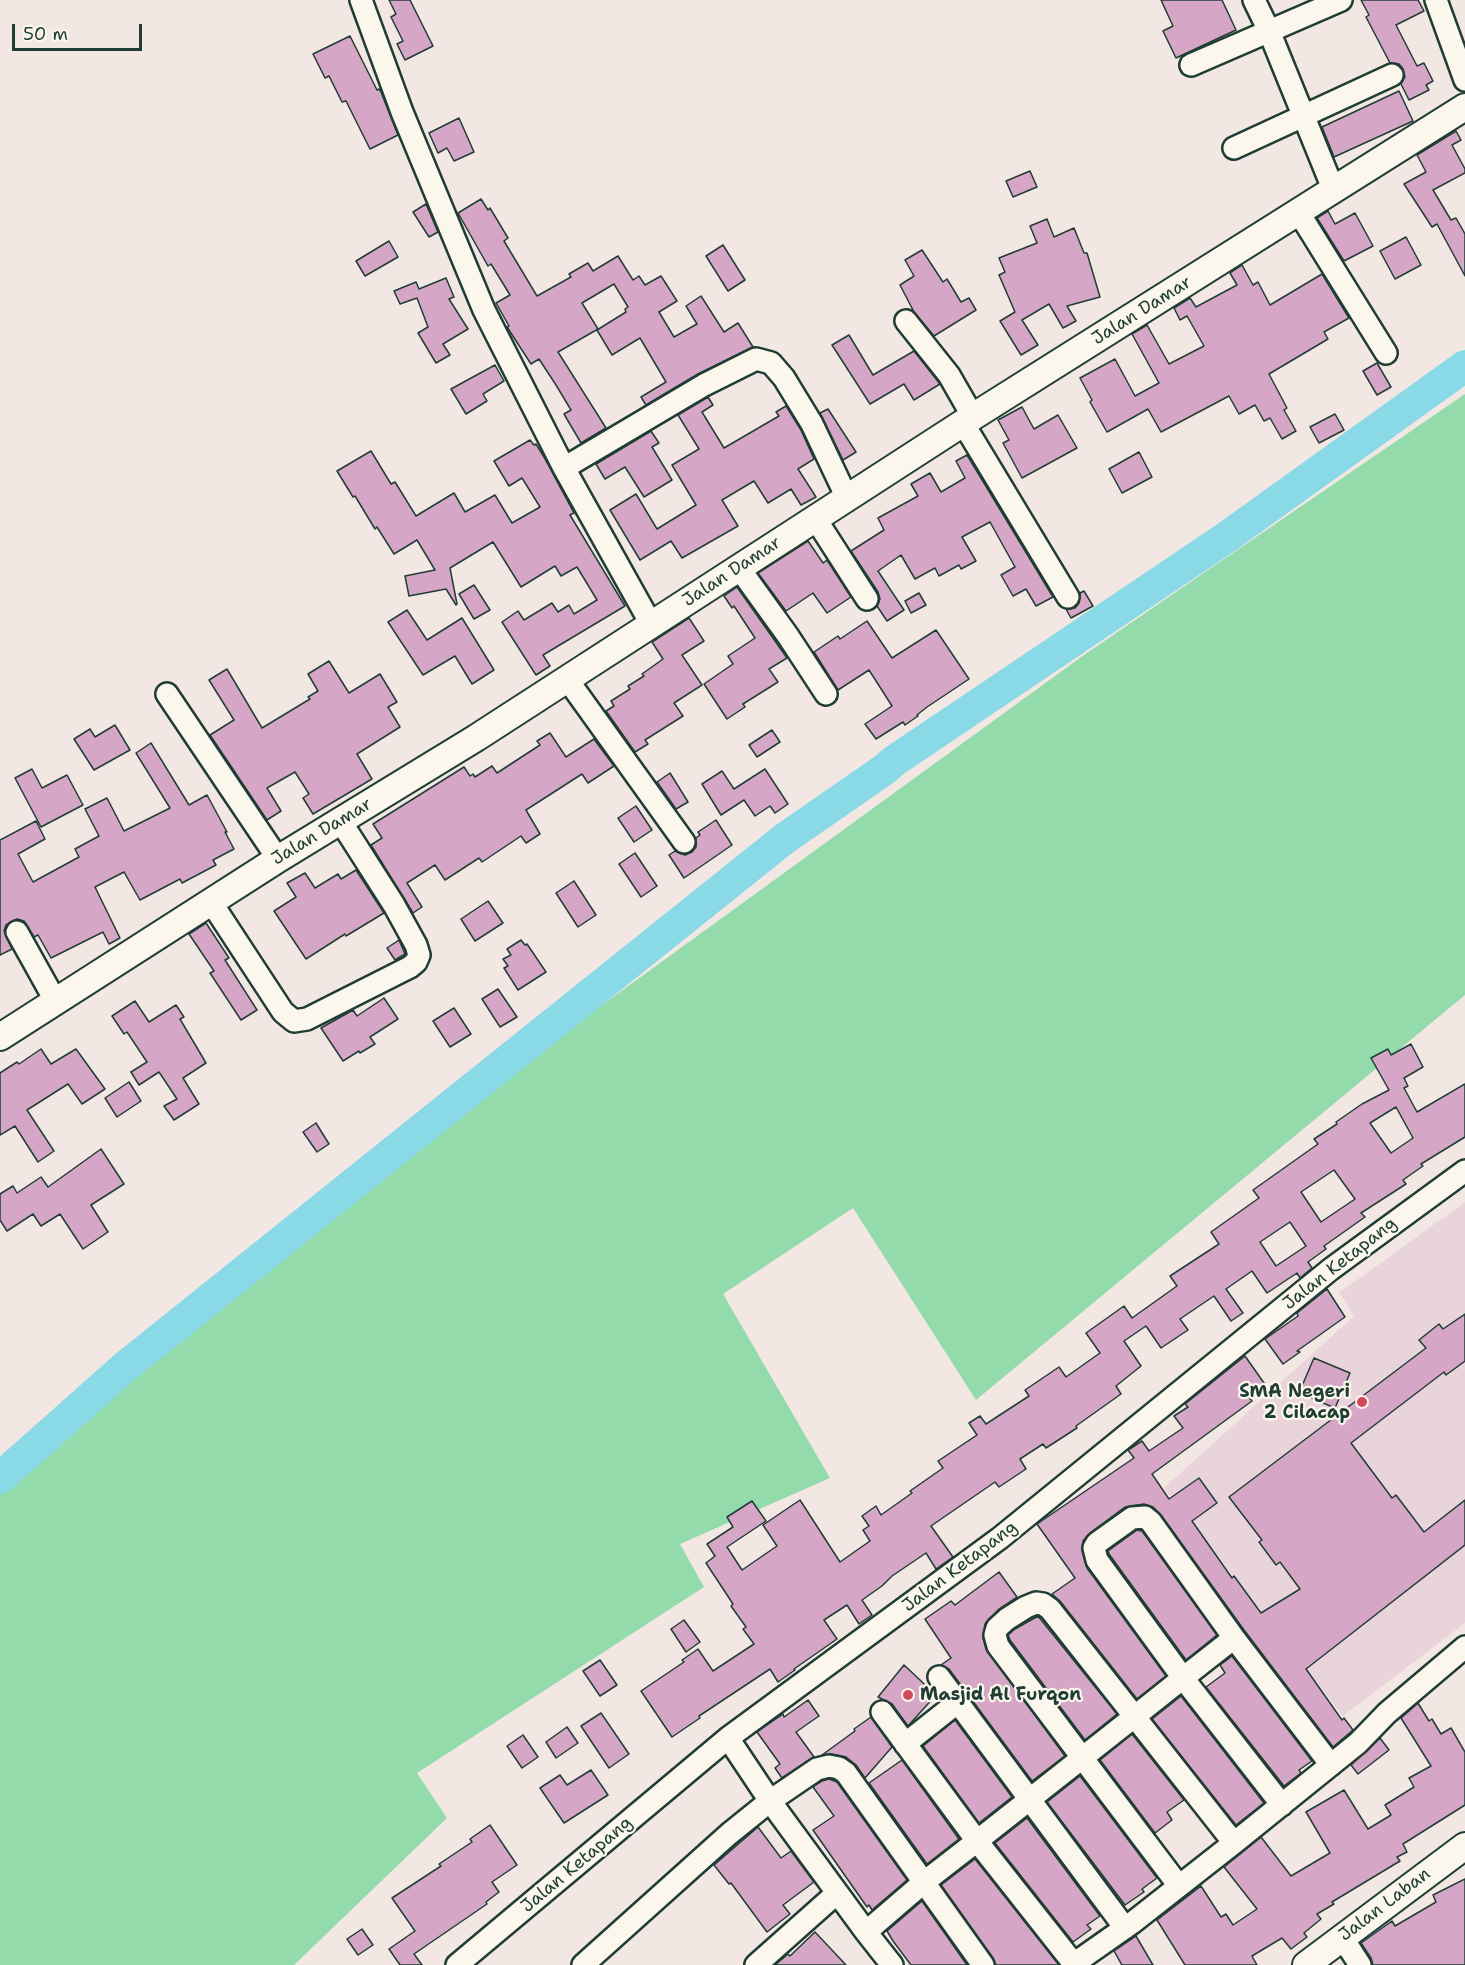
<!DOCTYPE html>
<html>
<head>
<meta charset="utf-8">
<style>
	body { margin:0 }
	#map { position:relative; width:1465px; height:1965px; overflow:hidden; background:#f3e7e4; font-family:"Shantell Sans",sans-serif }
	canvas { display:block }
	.scale { position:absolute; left:12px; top:24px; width:130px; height:27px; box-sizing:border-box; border:3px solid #1f3d34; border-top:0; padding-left:8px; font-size:18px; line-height:21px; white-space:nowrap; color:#1f3d34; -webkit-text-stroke:4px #fbf7ec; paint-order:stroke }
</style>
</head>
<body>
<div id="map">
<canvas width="1465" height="1965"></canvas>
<div class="scale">50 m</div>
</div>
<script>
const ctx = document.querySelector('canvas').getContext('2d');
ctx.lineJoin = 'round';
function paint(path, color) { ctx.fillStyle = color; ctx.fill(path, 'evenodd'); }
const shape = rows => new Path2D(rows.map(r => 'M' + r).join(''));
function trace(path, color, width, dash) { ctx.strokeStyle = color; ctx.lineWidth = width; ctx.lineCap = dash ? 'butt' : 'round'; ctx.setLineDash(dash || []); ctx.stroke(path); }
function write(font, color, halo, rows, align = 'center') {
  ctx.font = font + ' "Shantell Sans",sans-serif'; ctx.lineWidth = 4.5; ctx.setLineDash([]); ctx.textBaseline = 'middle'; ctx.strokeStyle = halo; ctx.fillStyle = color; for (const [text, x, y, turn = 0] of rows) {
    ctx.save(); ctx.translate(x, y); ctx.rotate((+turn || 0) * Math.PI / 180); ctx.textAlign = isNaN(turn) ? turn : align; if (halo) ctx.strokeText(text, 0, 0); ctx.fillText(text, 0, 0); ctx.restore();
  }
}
paint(shape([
	[1465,1202,1465,1623,1343,1716,1164,1488,1354,1316,1339,1293]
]), '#ead4db');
paint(shape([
	[1465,394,1465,995,976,1400,853,1208,723,1294,830,1478,680,1544,704,1587,417,1773,447,1818,294,1965,0,1965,0,1494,320,1210,1084,655]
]), '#93dbaa');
trace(shape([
	[0,1478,126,1366,784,839,885,769,894,761,1224,539,1465,366]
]), '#8ad9e7', 32);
const building = shape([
	[389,0,410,0,433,46,405,60,397,44,403,41,391,17,396,14,389,0],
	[1161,0,1222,0,1236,30,1176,58,1163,31,1173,26,1161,0],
	[1361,0,1418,0,1424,11,1396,25,1417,66,1424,63,1433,81,1426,85,1429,90,1409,100,1401,84,1405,77,1403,69,1399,64,1390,63,1366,17,1369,15,1361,0],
	[350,36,377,90,379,89,381,92,398,135,370,149,346,101,342,102,329,76,325,78,313,54,350,36],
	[1399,91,1413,121,1334,157,1322,127,1399,91],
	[459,118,474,152,454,161,447,148,438,153,429,133,459,118],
	[1456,131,1461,140,1452,145,1465,169,1465,173,1433,190,1451,220,1456,218,1465,234,1465,276,1437,224,1432,227,1404,184,1426,172,1417,155,1456,131],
	[1030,171,1037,187,1013,197,1006,181,1030,171],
	[481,199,488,210,490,208,508,238,504,241,537,296,571,277,569,274,588,263,593,271,618,256,633,280,639,276,645,285,661,276,677,301,659,312,674,337,697,324,686,306,701,296,724,332,738,323,753,347,698,374,646,405,641,397,666,382,640,338,612,355,597,330,626,312,625,309,628,307,614,284,582,303,598,329,558,352,606,428,581,443,564,414,571,410,556,385,539,359,531,364,507,327,509,326,496,303,510,295,491,264,488,266,458,213,481,199],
	[426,204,438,232,429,237,413,212,426,204],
	[1328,211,1335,224,1355,213,1373,246,1344,261,1317,218,1328,211],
	[1047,219,1054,237,1074,228,1084,253,1087,253,1100,297,1067,306,1076,321,1063,328,1049,304,1022,320,1038,345,1021,355,1000,321,1015,312,999,275,1005,272,999,258,1037,243,1030,226,1047,219],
	[1406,237,1421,265,1395,279,1380,251,1406,237],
	[389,241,398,257,365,276,356,261,389,241],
	[723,245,745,280,728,291,706,256,723,245],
	[922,250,943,282,947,279,961,302,969,298,976,310,934,336,914,312,900,285,914,276,905,260,922,250],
	[1242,265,1253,285,1258,282,1270,305,1322,274,1349,318,1324,332,1328,339,1269,374,1287,408,1284,410,1296,431,1282,439,1270,418,1264,421,1255,405,1239,414,1229,396,1161,432,1148,409,1107,432,1090,402,1092,400,1080,378,1115,359,1135,396,1159,383,1132,334,1147,325,1169,364,1204,346,1187,316,1180,320,1174,308,1190,298,1196,307,1237,285,1230,273,1242,265],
	[446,278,454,297,449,299,468,329,443,344,450,355,436,363,418,333,428,327,417,298,400,304,394,291,416,282,419,289,446,278],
	[849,335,873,375,914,351,940,384,914,400,904,384,870,404,832,345,849,335],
	[1377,363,1391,387,1377,395,1363,371,1377,363],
	[495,365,504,381,483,394,487,401,466,414,451,389,495,365],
	[708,397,713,405,702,412,724,448,779,416,776,412,786,406,801,430,814,459,798,469,816,497,801,505,791,489,768,503,754,481,722,500,738,526,682,558,671,541,640,560,610,510,636,494,657,529,696,505,672,465,699,449,678,415,708,397],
	[1022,407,1034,429,1058,415,1077,448,1022,478,1003,443,1009,440,998,420,1022,407],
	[828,409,856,452,843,460,820,413,828,409],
	[1335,414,1344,430,1319,443,1310,427,1335,414],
	[651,431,659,443,652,447,672,480,644,497,625,467,605,479,596,464,651,431],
	[530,440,534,445,536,444,544,457,574,513,570,515,625,606,543,655,550,666,536,675,502,622,518,611,524,620,552,603,558,612,569,605,574,614,597,600,577,567,561,576,555,566,521,587,493,542,450,568,457,604,456,605,446,589,409,596,405,576,435,570,417,540,394,554,377,527,375,529,355,496,353,497,337,471,371,451,391,484,395,482,416,516,454,493,465,512,495,495,512,523,540,507,522,478,509,486,494,461,530,440],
	[1139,452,1152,477,1122,493,1109,469,1139,452],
	[967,455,1053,597,1036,606,1026,589,1013,596,1001,575,1015,567,990,522,962,537,976,561,961,569,959,565,939,576,935,568,915,579,901,555,878,571,904,610,887,621,877,606,880,599,878,592,851,551,884,530,878,518,918,496,911,484,930,473,941,492,965,478,956,461,967,455],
	[808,541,823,563,827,560,851,597,827,613,813,593,786,611,758,573,808,541],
	[474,585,490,610,474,619,459,594,474,585],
	[737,587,787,658,769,669,778,682,743,704,745,707,727,719,704,684,733,664,728,656,755,638,734,606,732,608,724,596,737,587],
	[1084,591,1093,606,1071,618,1066,609,1075,608,1079,603,1080,593,1084,591],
	[919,593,926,605,911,613,905,601,919,593],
	[407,610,427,640,462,618,494,670,472,684,455,656,423,675,388,622,407,610],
	[689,618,704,641,682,655,702,685,674,703,683,716,645,740,648,744,635,752,606,711,614,706,611,701,630,689,628,686,644,676,642,674,663,659,652,642,689,618],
	[867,621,892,658,936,630,969,679,927,707,917,715,918,716,905,725,903,722,876,739,865,724,892,706,869,670,838,690,814,652,838,636,840,639,867,621],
	[329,661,349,693,380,674,397,702,388,707,400,727,357,754,372,779,313,814,303,798,309,794,295,772,267,788,281,811,267,820,210,735,234,720,209,680,227,669,262,728,310,699,308,697,318,691,308,674,329,661],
	[115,725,130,750,94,770,74,739,90,729,95,737,115,725],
	[772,730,780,742,757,757,749,745,772,730],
	[550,733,566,757,594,739,614,766,588,783,582,774,526,810,540,834,526,843,521,836,482,862,479,858,445,880,435,865,407,883,422,907,413,913,371,845,382,838,373,824,464,767,470,776,473,774,475,777,492,766,497,773,540,745,537,741,550,733],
	[151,743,189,805,207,795,227,832,225,832,234,849,213,860,216,865,182,883,180,879,140,900,124,872,95,887,120,938,109,944,103,932,51,958,38,935,34,937,24,921,17,919,6,925,4,931,12,949,0,955,0,840,36,821,45,839,18,854,33,882,79,857,75,849,99,836,85,809,107,798,124,831,170,808,136,753,151,743],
	[32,769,42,788,67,775,83,805,41,827,15,778,32,769],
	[765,769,788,804,775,813,770,806,755,816,744,800,721,815,702,784,722,771,734,789,765,769],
	[670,773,688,802,676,809,657,782,670,773],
	[636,806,652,830,634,842,618,818,636,806],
	[716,820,732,845,684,878,669,855,675,851,685,855,692,852,696,847,696,838,700,835,698,832,716,820],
	[635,853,657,886,641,897,619,864,635,853],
	[356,870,384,913,346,936,345,934,306,959,274,911,296,897,287,883,305,873,315,888,338,874,341,879,356,870],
	[574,881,596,915,578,927,556,893,574,881],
	[488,901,503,923,475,941,461,919,488,901],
	[206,923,229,958,225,960,257,1010,241,1020,210,973,214,971,189,934,206,923],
	[399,940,405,954,395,960,387,948,399,940],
	[521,940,525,945,527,944,546,972,518,990,504,968,508,966,503,959,511,955,507,949,521,940],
	[498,989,517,1017,500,1027,482,999,498,989],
	[384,998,398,1019,370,1037,375,1044,360,1053,359,1051,343,1061,321,1028,353,1010,357,1016,384,998],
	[135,1001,149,1022,176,1005,184,1017,180,1019,206,1063,183,1078,199,1104,174,1120,164,1106,177,1099,159,1072,139,1085,131,1072,147,1062,127,1032,124,1034,112,1016,135,1001],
	[454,1008,471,1034,450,1047,433,1021,454,1008],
	[1411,1044,1423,1067,1404,1078,1408,1086,1404,1088,1417,1112,1465,1084,1465,1137,1421,1164,1423,1166,1403,1180,1406,1184,1361,1213,1365,1217,1324,1246,1326,1249,1308,1262,1312,1268,1300,1278,1297,1273,1267,1293,1252,1271,1226,1289,1243,1313,1231,1321,1214,1296,1180,1319,1188,1330,1161,1348,1146,1326,1124,1341,1141,1366,1116,1386,1121,1394,1076,1426,1077,1428,1046,1448,1043,1444,1020,1459,1026,1469,999,1487,995,1482,931,1526,953,1557,936,1569,926,1553,892,1576,882,1586,862,1600,872,1615,859,1624,847,1605,824,1620,837,1639,794,1669,795,1670,778,1682,770,1669,699,1716,700,1718,672,1737,641,1691,684,1662,682,1660,698,1649,713,1671,754,1644,743,1629,746,1627,731,1606,733,1604,706,1563,715,1556,707,1544,733,1527,727,1517,752,1501,766,1521,727,1547,742,1570,777,1546,763,1525,800,1500,840,1562,870,1541,863,1530,869,1526,862,1516,876,1506,881,1515,912,1493,910,1491,943,1468,938,1461,977,1435,969,1423,980,1416,986,1424,1029,1396,1025,1390,1059,1367,1066,1377,1100,1353,1086,1333,1124,1306,1132,1318,1177,1286,1170,1276,1219,1244,1211,1232,1259,1198,1253,1190,1318,1144,1314,1139,1337,1124,1336,1122,1362,1104,1389,1090,1371,1058,1388,1049,1391,1055,1411,1044],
	[1396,1107,1413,1138,1391,1153,1370,1123,1396,1107],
	[1334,1170,1355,1199,1321,1222,1301,1192,1334,1170],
	[1290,1222,1306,1246,1276,1266,1260,1242,1290,1222],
	[41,1049,51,1064,76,1049,105,1089,82,1104,68,1084,27,1110,54,1151,38,1162,15,1126,0,1135,0,1073,17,1062,19,1064,41,1049],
	[129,1082,141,1101,117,1117,105,1098,129,1082],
	[316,1123,329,1144,317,1152,303,1132,316,1123],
	[101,1149,124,1184,91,1205,108,1232,83,1249,60,1214,41,1226,33,1214,7,1231,0,1220,0,1194,13,1186,17,1193,41,1177,48,1187,101,1149],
	[1327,1289,1345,1317,1297,1351,1300,1352,1283,1364,1265,1339,1298,1316,1297,1313,1327,1289],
	[1465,1314,1465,1361,1446,1375,1444,1372,1351,1443,1392,1498,1396,1495,1424,1532,1465,1500,1465,1545,1306,1669,1342,1720,1344,1718,1353,1730,1333,1747,1244,1630,1161,1515,1153,1507,1144,1504,1125,1507,1090,1533,1083,1541,1082,1550,1087,1568,1166,1676,1137,1699,1060,1601,1052,1594,1075,1578,1037,1524,1134,1458,1128,1450,1142,1441,1149,1451,1183,1428,1174,1416,1188,1407,1185,1404,1245,1356,1264,1383,1247,1395,1252,1401,1152,1474,1169,1499,1199,1478,1217,1503,1192,1521,1232,1578,1234,1576,1261,1613,1300,1589,1280,1562,1276,1565,1259,1542,1262,1540,1229,1497,1426,1348,1419,1340,1439,1324,1443,1329,1465,1314],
	[1314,1358,1350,1373,1335,1408,1299,1393,1314,1358],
	[1137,1530,1142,1531,1217,1635,1186,1660,1109,1554,1108,1551,1137,1530],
	[999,1572,1017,1597,999,1609,985,1624,983,1638,986,1649,1065,1756,1032,1781,949,1669,941,1665,951,1658,925,1619,951,1601,955,1605,999,1572],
	[1038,1616,1117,1714,1085,1740,1010,1640,1008,1635,1015,1629,1038,1616],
	[684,1620,700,1642,686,1652,671,1629,684,1620],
	[1232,1656,1312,1761,1299,1770,1301,1773,1284,1786,1206,1687,1225,1673,1220,1665,1232,1656],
	[600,1660,617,1685,600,1696,583,1671,600,1660],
	[904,1665,936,1695,908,1726,892,1704,878,1697,904,1665],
	[1181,1696,1264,1803,1236,1825,1152,1719,1181,1696],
	[808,1700,819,1716,796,1732,814,1757,782,1778,775,1768,780,1764,757,1732,783,1714,784,1717,808,1700],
	[1418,1703,1429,1721,1432,1719,1441,1734,1451,1728,1465,1752,1465,1805,1403,1844,1407,1852,1397,1857,1400,1861,1332,1902,1334,1904,1317,1914,1321,1919,1304,1933,1307,1937,1291,1949,1282,1938,1252,1956,1257,1965,1185,1965,1157,1920,1201,1886,1221,1917,1226,1914,1233,1925,1257,1909,1224,1867,1261,1837,1291,1876,1330,1853,1306,1812,1344,1790,1368,1829,1391,1815,1385,1805,1414,1787,1409,1778,1431,1766,1401,1718,1418,1703],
	[601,1713,629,1754,609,1768,581,1726,601,1713],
	[871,1717,892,1747,865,1778,856,1765,846,1757,831,1754,822,1755,855,1731,854,1729,871,1717],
	[955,1720,1012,1797,979,1823,923,1746,955,1720],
	[567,1727,578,1743,556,1758,546,1742,567,1727],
	[1132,1734,1184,1800,1167,1812,1172,1820,1155,1833,1100,1760,1132,1734],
	[523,1735,538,1757,522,1768,507,1746,523,1735],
	[1380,1738,1389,1750,1358,1774,1351,1765,1380,1738],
	[902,1760,959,1839,927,1864,869,1783,902,1760],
	[591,1770,608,1795,564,1823,540,1788,560,1775,567,1785,591,1770],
	[1080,1776,1157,1878,1142,1889,1144,1892,1125,1905,1047,1802,1080,1776],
	[829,1779,837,1782,907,1880,872,1910,869,1905,867,1907,813,1830,834,1816,813,1787,822,1781,829,1779],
	[1027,1818,1100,1916,1087,1925,1091,1929,1073,1942,995,1843,1027,1818],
	[490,1825,517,1865,492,1882,499,1892,486,1902,487,1904,414,1954,422,1965,400,1965,389,1949,415,1931,392,1898,441,1866,439,1864,472,1842,470,1839,490,1825],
	[758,1827,781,1858,791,1851,814,1882,783,1905,790,1914,767,1932,731,1883,729,1884,714,1865,758,1827],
	[975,1859,1059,1965,996,1965,993,1958,941,1885,975,1859],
	[1465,1879,1465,1965,1373,1965,1371,1958,1361,1943,1392,1921,1395,1926,1436,1902,1433,1895,1465,1879],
	[922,1901,967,1965,911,1965,893,1941,887,1931,922,1901],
	[362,1929,373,1945,358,1955,347,1939,362,1929],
	[815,1932,846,1965,775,1965,788,1954,790,1956,815,1932],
	[1136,1936,1143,1948,1153,1965,1122,1965,1114,1951,1136,1936]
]);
paint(building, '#d5a6c6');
trace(building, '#1f3d34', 1.5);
const minor = shape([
	[361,0,402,112,484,310,564,468,651,624],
	[1254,0,1269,31,1334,191],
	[1436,0,1465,80],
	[1191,65,1341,0],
	[1234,148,1392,75],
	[1299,213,1386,353],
	[906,321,949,375,973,417],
	[963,423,1068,597],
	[564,468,704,385,756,359,771,363,784,378,812,424,847,498],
	[815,518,867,599],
	[739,568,788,636,826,694],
	[567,679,684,842],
	[167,694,278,859],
	[211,902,283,1012,294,1021,307,1019,410,967,416,962,419,955,416,945,394,905,341,822],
	[17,932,56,1002],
	[1234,1638,1331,1765],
	[939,1677,1125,1928],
	[882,1712,977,1841,1074,1964],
	[728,1738,770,1801,866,1932],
	[905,1744,958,1702],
	[1179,1886,998,1646,995,1635,997,1628,1007,1619,1026,1607,1036,1603,1043,1604,1050,1609,1234,1843],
	[1342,1937,1360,1965],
	[457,1965,728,1738,1000,1538,1331,1269,1465,1171],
	[583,1965,729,1834,770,1801,817,1769,829,1766,839,1768,846,1773,983,1965],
	[756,1965,837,1893],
	[892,1965,866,1932,923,1883,977,1841,1134,1717,1183,1678,1234,1638,1151,1522,1145,1517,1132,1518,1097,1543,1094,1548,1097,1560,1183,1678,1282,1805],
	[1072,1965,1132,1923,1234,1843,1358,1743,1387,1713,1465,1647]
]);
const tertiary = shape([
	[0,1037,278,859,476,738,963,423,1465,107],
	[1306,1965,1465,1846]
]);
trace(minor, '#1f3d34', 26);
trace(tertiary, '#1f3d34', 30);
trace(minor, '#fbf7ec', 21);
trace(tertiary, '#fbf7ec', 26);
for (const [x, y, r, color] of [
	[1362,1402,6,"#d1495b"],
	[908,1695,6,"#d1495b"]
]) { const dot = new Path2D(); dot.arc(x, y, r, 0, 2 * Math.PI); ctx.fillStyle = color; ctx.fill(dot); trace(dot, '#fbf7ec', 2); }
write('18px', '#1f3d34', '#fbf7ec', [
	["Jalan Damar",1142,311,-32],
	["Jalan Damar",732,572,-33],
	["Jalan Damar",322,832,-31],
	["Jalan Ketapang",1340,1264,-38],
	["Jalan Ketapang",960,1567,-37],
	["Jalan Ketapang",577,1865,-40],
	["Jalan Laban",1385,1905,-37]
]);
write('bold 18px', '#1f3d34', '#fbf7ec', [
	["SMA Negeri",1350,1392],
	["2 Cilacap",1350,1413],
	["Masjid Al Furqon",920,1695,"left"]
], 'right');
</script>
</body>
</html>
